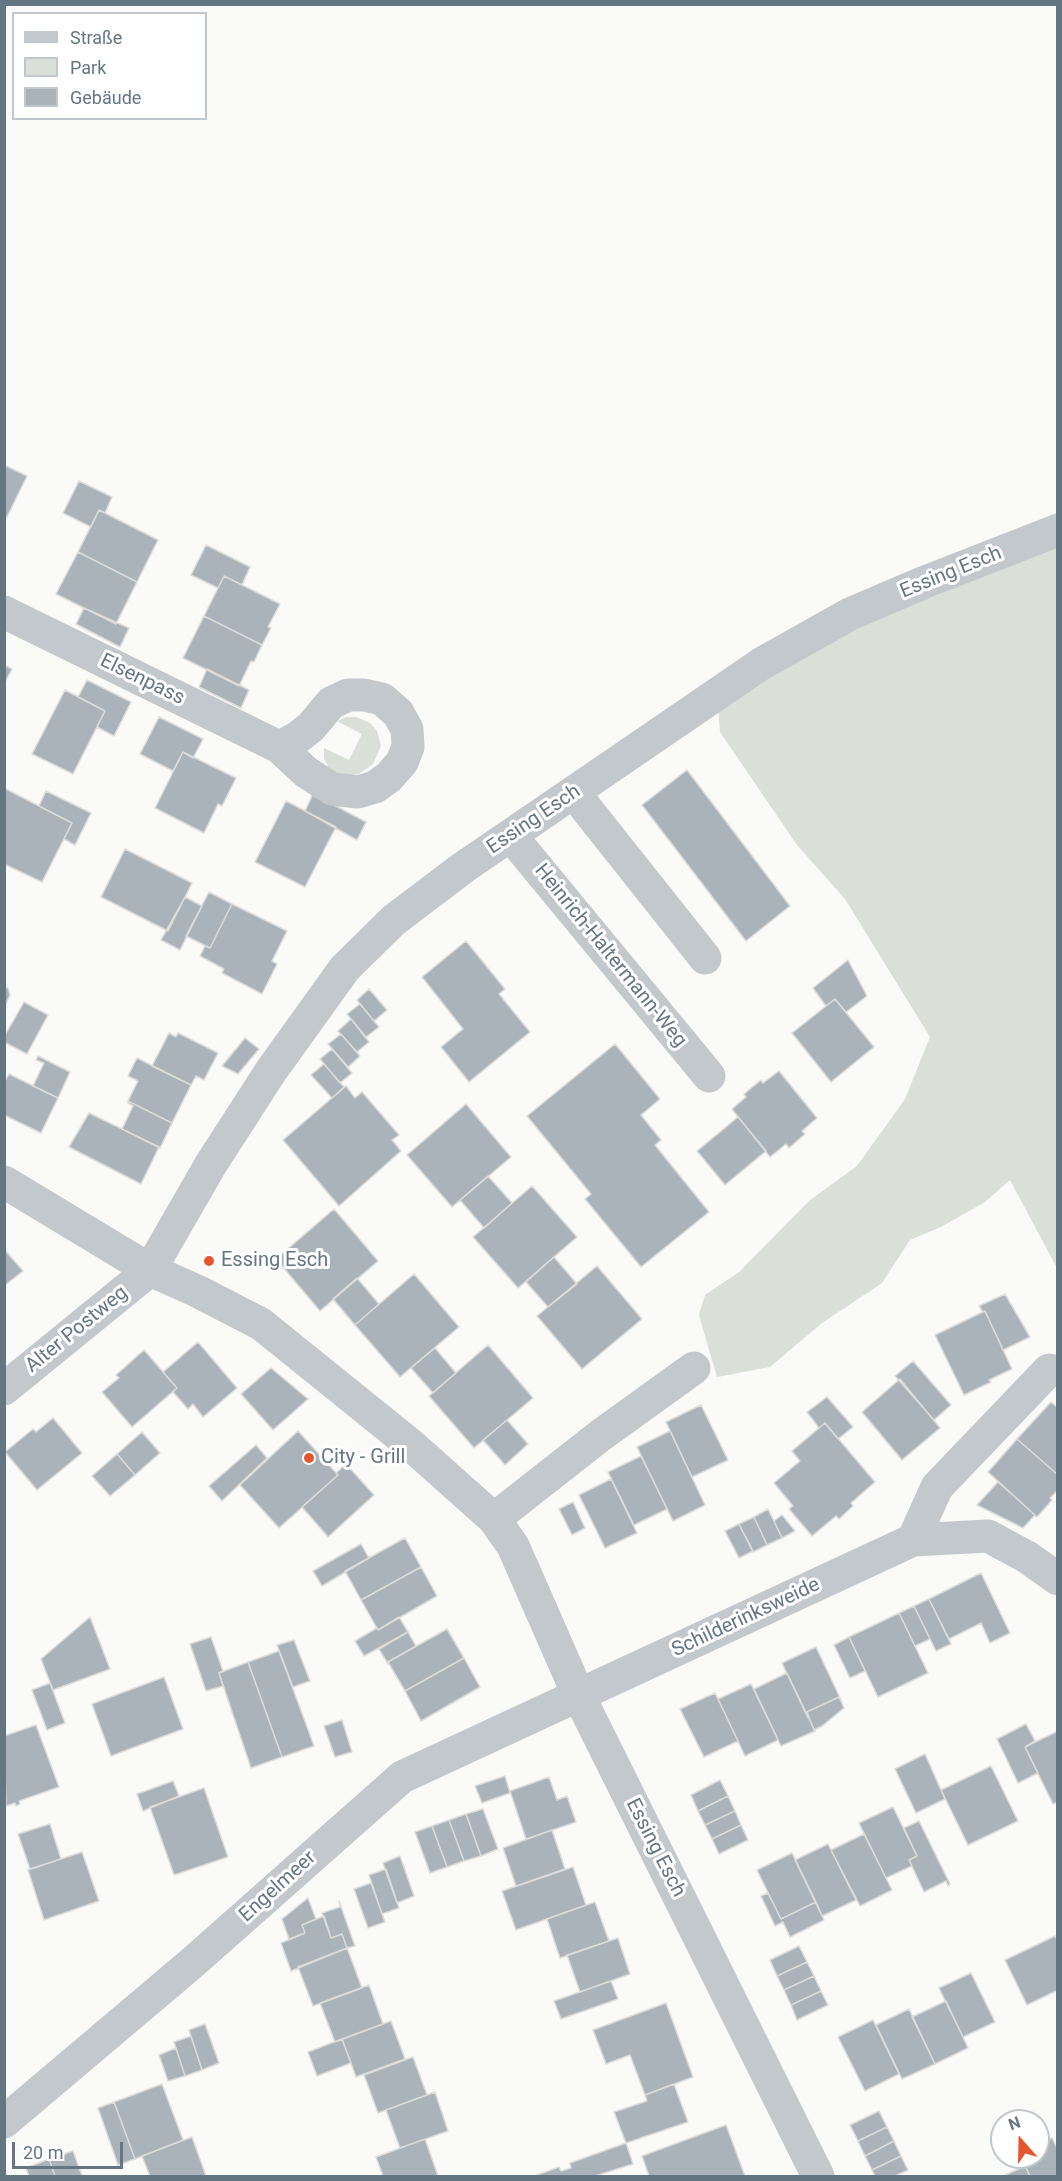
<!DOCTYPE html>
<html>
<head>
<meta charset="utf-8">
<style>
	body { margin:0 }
	#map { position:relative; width:1062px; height:2181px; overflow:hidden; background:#fafaf8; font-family:Roboto,sans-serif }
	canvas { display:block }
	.frame { position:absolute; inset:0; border:6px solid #657683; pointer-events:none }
	.legend { position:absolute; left:12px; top:12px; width:195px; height:108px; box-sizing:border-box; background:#fff; border:2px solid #c1c8cd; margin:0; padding:8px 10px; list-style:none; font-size:18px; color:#657683 }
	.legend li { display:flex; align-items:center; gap:12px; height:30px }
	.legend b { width:30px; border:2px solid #c1c8cd }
	.north { position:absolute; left:990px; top:2109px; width:60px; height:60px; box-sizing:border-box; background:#fff; border:2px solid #c1c8cd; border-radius:50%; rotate:340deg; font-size:16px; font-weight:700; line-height:24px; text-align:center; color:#657683 }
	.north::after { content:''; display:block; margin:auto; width:21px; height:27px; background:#e4572e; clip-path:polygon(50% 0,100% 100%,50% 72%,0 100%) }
	.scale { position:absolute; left:12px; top:2142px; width:111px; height:27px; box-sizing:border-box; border:3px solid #657683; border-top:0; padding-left:8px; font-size:18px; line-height:21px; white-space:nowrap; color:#657683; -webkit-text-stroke:4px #fff; paint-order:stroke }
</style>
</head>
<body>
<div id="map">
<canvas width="1062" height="2181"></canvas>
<div class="frame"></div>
<ul class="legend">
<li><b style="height:8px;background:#c3c8cc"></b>Straße</li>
<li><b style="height:16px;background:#dadfd7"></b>Park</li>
<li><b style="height:16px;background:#aab3b9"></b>Gebäude</li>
</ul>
<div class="north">N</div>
<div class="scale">20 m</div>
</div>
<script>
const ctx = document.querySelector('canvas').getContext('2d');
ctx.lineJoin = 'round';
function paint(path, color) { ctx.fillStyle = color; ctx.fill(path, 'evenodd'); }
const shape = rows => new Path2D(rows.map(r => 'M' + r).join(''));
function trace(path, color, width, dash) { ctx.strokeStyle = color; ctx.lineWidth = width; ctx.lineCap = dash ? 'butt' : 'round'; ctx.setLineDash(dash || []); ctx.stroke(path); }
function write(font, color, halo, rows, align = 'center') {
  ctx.font = font + ' Roboto,sans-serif'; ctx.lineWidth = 6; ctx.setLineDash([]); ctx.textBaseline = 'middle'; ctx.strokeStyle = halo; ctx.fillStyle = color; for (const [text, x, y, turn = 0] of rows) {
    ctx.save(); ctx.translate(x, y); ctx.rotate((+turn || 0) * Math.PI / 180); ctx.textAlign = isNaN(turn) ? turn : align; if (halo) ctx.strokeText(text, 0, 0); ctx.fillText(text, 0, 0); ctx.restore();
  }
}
paint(shape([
	[1057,542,1057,1268,1010,1180,985,1202,941,1227,910,1240,882,1283,822,1323,770,1367,717,1377,699,1315,705,1295,739,1272,810,1200,857,1166,905,1099,930,1037,845,899,797,845,720,732,718,707,815,640],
	[347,717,356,717,370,723,377,731,381,746,373,764,359,774,344,776,330,770,324,758,324,748,349,760,362,734,337,721]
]), '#dadfd7');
const building = shape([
	[4,465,27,476,7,517,4,516,4,465],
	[79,481,112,497,105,513,99,510,91,527,63,513,79,481],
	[99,510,158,540,137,582,78,552,99,510],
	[206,545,250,567,242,585,224,576,218,588,191,575,206,545],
	[78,552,137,582,116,624,56,594,78,552],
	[224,576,280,604,268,627,271,628,262,645,204,616,224,576],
	[84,608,129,628,120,647,76,624,84,608],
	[204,616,262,645,254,662,251,661,239,686,183,658,204,616],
	[4,665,12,669,4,684,4,665],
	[207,669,249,690,241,708,199,687,207,669],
	[87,680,131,702,114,736,97,727,105,711,78,697,87,680],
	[65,690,105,711,73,774,32,754,65,690],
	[159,717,203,739,193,758,183,752,173,771,140,754,159,717],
	[183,752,236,778,222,806,218,804,204,833,155,808,183,752],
	[687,770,790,906,746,941,642,805,687,770],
	[4,788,72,823,42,882,4,864,4,788],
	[46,791,91,813,75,845,64,839,72,823,39,806,46,791],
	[313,794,366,822,357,840,305,811,313,794],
	[286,801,336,827,305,887,255,862,286,801],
	[125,849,192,883,168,931,101,897,125,849],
	[209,892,232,904,210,948,186,936,209,892],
	[185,897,202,906,180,950,161,940,185,897],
	[232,904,287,931,272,961,277,964,262,994,222,973,224,969,200,956,205,946,210,948,232,904],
	[466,941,505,989,499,994,530,1032,469,1082,441,1047,463,1029,422,977,466,941],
	[848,960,867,996,846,1012,835,999,826,1006,813,988,848,960],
	[4,987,8,988,10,995,5,1006,4,987],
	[369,989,387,1010,374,1021,357,1000,369,989],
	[835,999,874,1047,831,1082,792,1033,835,999],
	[24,1002,48,1015,27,1054,4,1042,4,1037,24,1002],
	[360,1004,379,1027,366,1037,347,1014,360,1004],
	[351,1019,369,1042,357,1052,338,1031,351,1019],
	[169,1033,176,1037,178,1033,218,1053,204,1080,196,1076,191,1085,152,1066,169,1033],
	[341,1034,360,1056,348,1067,328,1044,341,1034],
	[245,1038,259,1049,238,1074,222,1066,245,1038],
	[615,1044,660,1099,641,1115,661,1140,655,1145,709,1212,641,1267,585,1199,591,1194,527,1116,615,1044],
	[332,1049,352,1073,340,1083,320,1059,332,1049],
	[38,1056,70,1072,58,1098,33,1086,44,1063,36,1060,38,1056],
	[137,1058,191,1085,172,1123,128,1101,138,1081,128,1076,137,1058],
	[324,1064,344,1087,332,1098,311,1075,324,1064],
	[779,1071,817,1118,802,1131,805,1134,789,1148,786,1144,770,1157,732,1109,746,1097,744,1094,761,1080,763,1083,779,1071],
	[9,1074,58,1098,41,1133,4,1115,4,1083,9,1074],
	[346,1086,355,1098,362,1092,399,1135,392,1140,401,1151,339,1206,283,1140,346,1086],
	[128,1101,172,1123,160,1148,122,1129,133,1106,128,1103,128,1101],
	[466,1104,511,1157,452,1207,407,1155,466,1104],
	[89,1113,159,1147,141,1184,69,1147,89,1113],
	[738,1117,766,1151,725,1185,697,1151,738,1117],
	[488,1176,512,1203,484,1228,460,1200,488,1176],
	[532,1186,577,1237,518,1288,473,1237,532,1186],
	[334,1209,378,1261,320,1311,276,1259,334,1209],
	[4,1249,23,1271,4,1286,4,1249],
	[554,1257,577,1284,548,1307,526,1282,554,1257],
	[597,1266,642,1319,582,1369,537,1316,597,1266],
	[414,1274,459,1327,400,1377,355,1325,414,1274],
	[357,1278,379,1304,355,1325,333,1299,357,1278],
	[1005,1294,1030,1337,1003,1350,985,1311,983,1312,979,1306,1005,1294],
	[985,1311,1012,1369,989,1380,991,1382,964,1395,935,1335,985,1311],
	[198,1342,237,1388,203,1417,193,1404,188,1409,173,1392,177,1388,163,1372,198,1342],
	[488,1345,533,1398,474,1448,429,1396,488,1345],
	[435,1348,456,1373,433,1393,411,1368,435,1348],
	[144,1350,177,1388,132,1427,102,1392,119,1378,116,1375,144,1350],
	[913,1361,951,1405,934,1420,895,1376,913,1361],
	[271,1368,308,1399,273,1430,241,1394,271,1368],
	[900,1379,940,1428,902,1460,862,1412,900,1379],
	[827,1397,853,1427,838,1439,825,1423,819,1428,807,1412,827,1397],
	[1051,1402,1058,1408,1058,1475,1017,1439,1051,1402],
	[701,1405,728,1460,692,1477,666,1422,701,1405],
	[53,1418,82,1453,37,1490,5,1452,33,1429,36,1432,53,1418],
	[507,1420,528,1444,505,1465,483,1440,507,1420],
	[825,1423,875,1482,851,1503,853,1506,839,1519,836,1516,812,1536,789,1509,793,1506,774,1483,800,1461,792,1451,825,1423],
	[298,1431,338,1475,279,1528,240,1485,298,1431],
	[670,1431,705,1505,673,1521,637,1447,670,1431],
	[142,1432,160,1453,135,1475,117,1454,142,1432],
	[1017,1439,1058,1475,1058,1490,1050,1498,1052,1500,1037,1517,988,1472,1017,1439],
	[256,1445,267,1458,222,1501,209,1486,256,1445],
	[117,1454,135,1475,110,1496,92,1476,117,1454],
	[641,1456,667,1509,634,1525,608,1472,641,1456],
	[346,1464,374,1495,328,1537,302,1507,338,1475,336,1473,346,1464],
	[611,1479,637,1533,605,1548,579,1495,611,1479],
	[998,1482,1035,1515,1023,1528,977,1505,998,1482],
	[573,1502,585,1528,572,1535,559,1509,573,1502],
	[768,1509,782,1538,767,1545,754,1517,768,1509],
	[782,1515,795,1531,782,1538,774,1521,782,1515],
	[754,1517,767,1545,753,1552,739,1524,754,1517],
	[739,1524,753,1551,739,1558,725,1531,739,1524],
	[405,1538,421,1567,361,1600,345,1571,405,1538],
	[361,1544,369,1558,322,1586,313,1571,361,1544],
	[421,1567,437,1596,378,1630,361,1600,421,1567],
	[981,1573,1010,1633,990,1643,981,1623,949,1639,929,1599,981,1573],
	[929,1599,951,1644,936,1651,914,1606,929,1599],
	[914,1606,930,1639,915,1646,899,1613,914,1606],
	[899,1613,928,1673,878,1697,849,1637,899,1613],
	[90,1617,110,1669,53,1690,41,1659,90,1617],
	[399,1617,408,1632,364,1656,355,1641,377,1628,378,1630,399,1617],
	[447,1629,464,1658,405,1691,388,1662,447,1629],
	[408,1632,416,1646,388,1662,388,1664,379,1649,408,1632],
	[211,1637,223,1671,219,1673,223,1686,206,1691,190,1644,211,1637],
	[849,1637,865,1671,850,1678,834,1645,849,1637],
	[294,1640,310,1681,293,1687,277,1645,294,1640],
	[816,1647,842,1702,839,1697,807,1712,808,1718,782,1663,816,1647],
	[279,1651,314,1746,282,1757,248,1662,279,1651],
	[464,1658,480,1687,421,1721,405,1691,464,1658],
	[248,1662,282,1757,251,1768,219,1673,248,1662],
	[787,1673,815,1731,781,1746,754,1689,787,1673],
	[164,1677,183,1729,111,1756,92,1704,164,1677],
	[50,1683,65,1723,47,1730,32,1690,50,1683],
	[751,1684,778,1740,745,1756,718,1699,751,1684],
	[715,1693,738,1741,704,1757,680,1709,715,1693],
	[839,1697,844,1708,822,1726,814,1730,807,1712,839,1697],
	[342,1720,352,1752,335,1757,324,1726,342,1720],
	[1026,1724,1035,1741,1025,1747,1038,1773,1018,1783,997,1739,1026,1724],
	[36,1725,59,1787,19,1801,20,1804,16,1806,15,1803,6,1806,4,1736,36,1725],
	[1058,1731,1058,1802,1053,1804,1025,1747,1058,1731],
	[925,1754,945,1799,916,1813,895,1769,925,1754],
	[991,1766,1018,1821,968,1845,941,1790,991,1766],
	[505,1776,510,1793,482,1803,475,1786,505,1776],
	[549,1777,557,1800,567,1796,576,1822,526,1839,510,1791,549,1777],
	[720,1780,728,1796,698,1811,691,1795,720,1780],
	[173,1781,179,1796,143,1811,137,1794,173,1781],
	[204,1788,228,1857,174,1875,150,1807,204,1788],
	[728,1796,735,1811,705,1825,698,1811,728,1796],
	[893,1807,917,1856,909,1860,912,1866,886,1878,859,1823,893,1807],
	[483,1809,498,1849,481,1856,466,1814,483,1809],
	[735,1811,741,1825,712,1839,705,1825,735,1811],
	[466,1814,481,1856,464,1861,449,1820,466,1814],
	[449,1820,464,1861,447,1867,432,1826,449,1820],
	[919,1821,950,1884,948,1886,946,1881,924,1892,909,1860,917,1856,904,1828,919,1821],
	[50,1824,61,1859,30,1869,18,1834,50,1824],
	[741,1825,748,1840,719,1854,712,1839,741,1825],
	[432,1826,447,1867,430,1873,415,1832,432,1826],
	[552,1830,565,1869,516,1886,503,1848,552,1830],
	[864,1834,892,1890,860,1906,831,1850,864,1834],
	[828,1844,856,1900,822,1916,795,1860,828,1844],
	[82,1852,99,1901,44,1920,28,1870,82,1852],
	[792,1853,816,1902,781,1919,757,1870,792,1853],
	[400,1856,414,1896,397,1903,383,1863,400,1856],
	[573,1867,586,1905,516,1930,502,1891,573,1867],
	[386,1869,399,1908,382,1914,369,1875,386,1869],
	[371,1883,385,1922,368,1928,354,1889,371,1883],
	[768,1893,781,1919,816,1902,824,1920,790,1937,783,1922,775,1926,761,1896,768,1893],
	[308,1898,316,1919,302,1925,305,1933,289,1939,282,1919,308,1898],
	[339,1901,355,1946,347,1948,342,1934,331,1938,322,1913,340,1907,339,1901],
	[595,1902,609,1941,560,1958,547,1919,595,1902],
	[324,1916,331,1938,342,1934,347,1948,291,1971,281,1943,305,1933,302,1925,324,1916],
	[1055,1936,1058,1941,1058,1990,1027,2005,1005,1960,1055,1936],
	[618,1938,630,1974,580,1992,567,1955,618,1938],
	[799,1946,807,1962,777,1976,770,1960,799,1946],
	[347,1948,362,1988,313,2006,298,1967,347,1948],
	[807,1962,814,1976,784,1990,777,1976,807,1962],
	[971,1973,995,2022,963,2037,939,1988,971,1973],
	[814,1976,821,1991,791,2005,784,1990,814,1976],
	[611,1981,618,1999,561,2019,554,2001,611,1981],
	[369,1985,383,2024,335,2042,320,2003,369,1985],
	[821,1991,828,2005,797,2020,791,2005,821,1991],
	[946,2001,968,2048,935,2064,912,2017,946,2001],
	[666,2003,693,2077,645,2095,630,2055,606,2064,593,2030,666,2003],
	[909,2009,935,2064,902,2079,876,2025,909,2009],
	[873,2020,899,2074,865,2091,838,2037,873,2020],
	[391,2021,405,2059,356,2077,342,2039,391,2021],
	[205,2024,219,2063,202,2070,189,2030,205,2024],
	[191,2036,202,2070,185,2076,174,2042,191,2036],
	[342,2039,351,2063,317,2076,308,2052,342,2039],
	[176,2048,185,2076,168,2081,159,2055,176,2048],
	[413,2057,427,2095,378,2113,364,2075,413,2057],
	[162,2084,183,2140,135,2159,114,2102,162,2084],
	[674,2084,688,2122,626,2143,614,2112,647,2101,645,2095,674,2084],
	[435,2092,448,2131,400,2148,386,2110,435,2092],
	[114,2102,135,2159,118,2165,98,2108,114,2102],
	[879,2111,887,2127,858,2141,850,2125,879,2111],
	[726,2125,745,2176,649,2176,642,2156,726,2125],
	[887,2127,894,2141,865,2156,858,2141,887,2127],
	[192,2137,206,2176,150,2176,142,2156,192,2137],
	[1052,2138,1058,2150,1058,2176,1030,2176,1021,2157,1038,2157,1038,2145,1052,2138],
	[425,2139,438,2176,383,2176,376,2157,425,2139],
	[894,2141,901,2156,872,2170,865,2156,894,2141],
	[626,2143,633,2164,595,2176,534,2176,559,2167,561,2171,571,2168,570,2163,626,2143],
	[73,2151,82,2176,55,2176,49,2159,73,2151],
	[901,2156,908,2170,895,2176,875,2176,872,2170,901,2156],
	[49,2159,55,2176,29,2176,26,2168,49,2159],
	[1025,2166,1030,2176,1003,2176,1025,2166]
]);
paint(building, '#aab3b9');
trace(building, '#dcdcda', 1.5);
trace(shape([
	[4,612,279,747,306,772,332,789,358,792,375,787,389,777,402,762,408,747,407,729,398,713,382,699,364,695,348,695,331,703,311,727,297,738,279,747],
	[574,793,705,958],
	[511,836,709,1076],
	[4,1182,150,1270,197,1291,261,1324,411,1445,494,1519,513,1546,578,1694,818,2176],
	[4,1389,150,1270,211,1164,271,1071,345,968,394,920,464,867,761,664,850,614,925,582,1058,530],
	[494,1519,601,1435,694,1368],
	[913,1540,937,1487,1049,1370],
	[4,2122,192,1963,402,1777,913,1540,988,1536,1027,1557,1058,1579]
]), '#c3c8cc', 33);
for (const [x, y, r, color] of [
	[209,1261,6,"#e4572e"],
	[309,1458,6,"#e4572e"]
]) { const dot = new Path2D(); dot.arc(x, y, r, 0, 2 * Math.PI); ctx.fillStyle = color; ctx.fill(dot); trace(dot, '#fff', 2); }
write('20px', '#657683', '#fff', [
	["Essing Esch",951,573,-22],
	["Elsenpass",142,680,26],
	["Essing Esch",534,820,-34],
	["Heinrich-Haltermann-Weg",610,956,51],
	["Alter Postweg",77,1330,-39],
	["Schilderinksweide",746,1618,-25],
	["Essing Esch",655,1848,63],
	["Engelmeer",278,1887,-42]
]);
write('20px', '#657683', '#fff', [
	["Essing Esch",221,1261],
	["City - Grill",321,1458]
], 'left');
</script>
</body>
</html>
